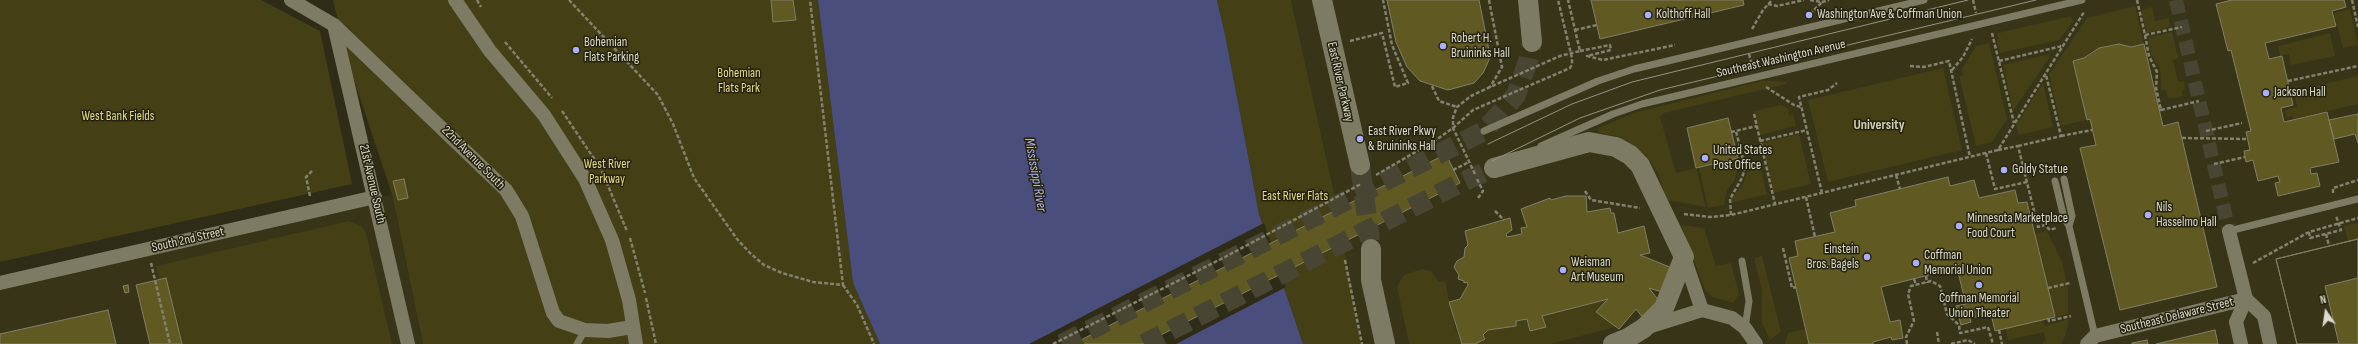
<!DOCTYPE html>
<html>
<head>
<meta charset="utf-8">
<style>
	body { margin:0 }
	#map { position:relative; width:2358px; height:344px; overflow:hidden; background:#2e2c17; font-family:"Sofia Sans Condensed",sans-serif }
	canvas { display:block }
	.north { position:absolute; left:2306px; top:292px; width:40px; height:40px; -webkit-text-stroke:3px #24220d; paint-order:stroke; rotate:347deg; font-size:11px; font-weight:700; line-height:16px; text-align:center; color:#dbdacd }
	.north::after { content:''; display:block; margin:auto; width:14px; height:18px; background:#dbdacd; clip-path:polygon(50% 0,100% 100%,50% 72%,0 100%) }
</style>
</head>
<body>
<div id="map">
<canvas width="2358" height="344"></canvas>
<div class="north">N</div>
</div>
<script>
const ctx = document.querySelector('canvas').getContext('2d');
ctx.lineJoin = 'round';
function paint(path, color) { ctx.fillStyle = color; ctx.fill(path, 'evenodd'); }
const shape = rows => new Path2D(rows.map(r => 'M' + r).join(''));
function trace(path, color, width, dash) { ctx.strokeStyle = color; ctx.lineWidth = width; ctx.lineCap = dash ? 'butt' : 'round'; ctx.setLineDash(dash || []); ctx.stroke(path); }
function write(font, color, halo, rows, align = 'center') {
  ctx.font = font + ' "Sofia Sans Condensed",sans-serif'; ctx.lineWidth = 3; ctx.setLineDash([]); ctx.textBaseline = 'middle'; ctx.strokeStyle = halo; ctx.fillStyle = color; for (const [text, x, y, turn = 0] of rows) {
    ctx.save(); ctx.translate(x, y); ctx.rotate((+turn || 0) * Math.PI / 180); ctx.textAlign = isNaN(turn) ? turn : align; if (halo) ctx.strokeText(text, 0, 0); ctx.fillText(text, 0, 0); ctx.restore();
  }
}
paint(shape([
	[1291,0,2358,0,2358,344,1361,344,1333,188],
	[392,194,423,344,0,344,0,283]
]), '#373418');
paint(shape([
	[0,0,261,0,320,31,352,184,0,262],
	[333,0,818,0,853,283,880,344,423,344,392,194,350,68],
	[1217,0,1291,0,1333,188,1361,344,1303,344,1259,214,1226,39],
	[2135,6,2144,44,2131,47,2119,44,2106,46,2092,51,2084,58,2073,61,2087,120,2061,126,2049,74,2087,18],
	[2152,7,2155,21,2169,18,2170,27,2147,33,2141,10],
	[2350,9,2358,45,2343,48,2334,13],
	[2071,16,2073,21,2059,40,2000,53,1997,42,1998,33],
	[2172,32,2178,58,2173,60,2178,82,2184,81,2185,89,2182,91,2183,96,2175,98,2168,98,2166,90,2161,91,2160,68,2151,54,2148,40,2149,37],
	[2330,33,2335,56,2291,65,2289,54,2280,56,2278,46],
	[1989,43,2007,119,1992,142,1976,146,1959,76,1963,75,1962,69,1976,46],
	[2050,54,2049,58,2013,111,2003,65],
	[1943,68,1962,150,1828,182,1808,100],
	[2358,76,2358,104,2293,119,2293,116,2287,118,2285,110,2297,107,2294,94,2307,91,2306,88],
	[1762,81,1775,81,1786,82,1786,84,1664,113,1660,117,1676,173,1696,168,1706,207,1667,200,1658,173,1647,156,1621,137,1599,133,1598,128,1637,112],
	[2043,83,2053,127,2019,135,2016,125],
	[1781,105,1788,108,1789,115,1793,114,1796,126,1760,135,1754,111],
	[1799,134,1811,184,1773,193,1762,143],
	[1738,158,1738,169,1734,181,1727,190,1724,205,1708,208,1699,167],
	[1759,162,1767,194,1731,203,1732,198,1743,184,1749,165],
	[349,221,362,227,366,233,392,344,175,344,156,266],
	[2358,223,2358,239,2348,241,2344,226],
	[1681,225,1704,228,1716,266,1731,263,1739,294,1733,303,1713,297,1705,290],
	[2047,231,2062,262,2068,289,2068,314,2055,317,2035,234],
	[1762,256,1781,332,1770,340,1762,323,1762,291,1754,258],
	[1422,269,1431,271,1439,282,1445,281,1455,328,1462,344,1409,344,1397,286,1404,275],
	[1608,299,1596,312,1616,327,1550,344,1475,344,1485,339,1483,335,1488,330,1516,326,1516,321,1527,319,1530,331,1545,327,1542,316],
	[2069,319,2066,334,2061,344,2043,344,2043,342,2046,341,2044,332,2008,340,2005,328,2043,320,2045,326],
	[1806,329,1809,344,1785,344,1788,333]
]), '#443f15');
paint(shape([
	[818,0,1217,0,1226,39,1259,214,1303,344,880,344,853,283]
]), '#4a4e7c');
paint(shape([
	[1264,223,1286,287,1176,344,1029,344]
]), '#2e2c17');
const building = shape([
	[771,0,793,0,796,20,773,22,771,0],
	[1387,0,1479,0,1489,50,1489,60,1483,73,1474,83,1448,90,1420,81,1407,67,1396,42,1387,0],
	[1591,0,1743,0,1744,5,1600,39,1591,0],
	[2232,0,2344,0,2346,7,2332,11,2336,26,2265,43,2269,59,2282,56,2293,105,2281,108,2284,122,2327,112,2339,162,2310,168,2311,174,2317,173,2320,186,2278,196,2275,183,2280,182,2278,176,2258,181,2253,160,2246,162,2244,151,2250,150,2246,132,2251,131,2231,50,2228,51,2216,4,2232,0],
	[2119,44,2131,47,2144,44,2163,126,2178,122,2217,287,2120,310,2080,148,2096,145,2090,119,2087,120,2073,61,2084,58,2099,48,2119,44],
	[2358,114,2358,143,2355,134,2334,139,2329,120,2358,114],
	[1728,118,1738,158,1696,168,1687,128,1728,118],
	[1446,154,1460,183,1143,344,1073,344,1446,154],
	[1948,177,1950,186,1974,180,1979,198,2015,190,2018,203,2027,202,2055,317,1995,331,1991,314,1970,318,1971,322,1961,325,1956,306,1966,304,1957,268,1881,287,1890,322,1900,320,1903,338,1892,340,1891,337,1873,342,1873,344,1809,344,1789,258,1798,256,1795,241,1835,232,1830,213,1856,206,1855,200,1948,177],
	[404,179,408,198,398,200,393,181,404,179],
	[1566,196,1586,196,1587,212,1610,208,1611,213,1614,213,1618,233,1644,226,1650,253,1640,255,1672,268,1662,292,1649,288,1660,302,1643,318,1636,309,1619,329,1596,312,1608,299,1542,316,1546,327,1530,331,1527,319,1516,321,1516,326,1488,330,1483,335,1485,339,1475,344,1462,344,1449,302,1460,299,1468,285,1467,282,1464,283,1464,281,1458,279,1459,275,1454,267,1457,261,1464,257,1465,248,1468,245,1465,231,1510,218,1512,230,1506,234,1507,237,1522,234,1521,228,1527,227,1521,209,1550,198,1551,200,1566,196],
	[2358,239,2358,278,2325,286,2339,344,2297,344,2276,259,2358,239],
	[2358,239,2358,344,2297,344,2276,259,2358,239],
	[166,278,182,344,150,344,136,285,166,278],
	[128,285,129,292,125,293,123,286,128,285],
	[108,310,116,344,0,344,0,334,108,310],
	[2215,330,2218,344,2156,344,2215,330],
	[2147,340,2148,344,2132,344,2132,343,2147,340]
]);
paint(building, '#605922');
trace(building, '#817f68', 1);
trace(shape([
	[2176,0,2229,231]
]), '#484632', 14, [14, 7]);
trace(shape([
	[1360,165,1370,241],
	[1062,344,1484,131,1516,95,1528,61,1532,42],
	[1144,344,1458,184,1494,168]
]), '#484632', 20, [20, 10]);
trace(shape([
	[477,0,481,7],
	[569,0,658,95,673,124,694,178,737,239,750,253,764,265,782,273,813,282,843,285,810,0],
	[1489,0,1502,67,1490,87],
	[1810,0,1822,2,1829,0],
	[1973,0,1976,13],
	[2137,0,2145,35,2182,27],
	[2352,0,2358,27],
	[1768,4,1777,6,1804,0],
	[1810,14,1822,2],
	[1752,29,1763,10,1772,0],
	[1575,30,1597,25],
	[1992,33,2014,123],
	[2145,35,2149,56,2157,72,2156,88,2161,110,2159,110],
	[1350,41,1382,33,1395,87,1408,83,1392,45,1383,0],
	[505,42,552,98],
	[1580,51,1610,45,1611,50,1587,56,1603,60,1675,45],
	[1749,54,1752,66],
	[1999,61,2062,46],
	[1910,66,1924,67,1949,61,1970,157],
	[1952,70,1963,57,1972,39],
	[2288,81,2358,66],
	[1432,86,1439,101,1457,107],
	[1766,87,1794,105,1801,107],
	[2161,110,2199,101],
	[562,111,601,169,627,231],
	[1754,114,1775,204],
	[2206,131,2242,123],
	[1731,132,1757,126],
	[2061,136,2092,130],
	[2182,138,2248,139],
	[1760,141,1807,130],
	[2018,146,2061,136,2046,75],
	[1998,150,2018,146,2038,227,2045,225,2050,230,2056,228],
	[1986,153,1995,189,2027,182],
	[2214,164,2245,157],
	[1453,170,1469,162],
	[1475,174,1453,128,1453,117,1457,107,1471,96,1490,87,1560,56,1580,51,1568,0],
	[1376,175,1436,140,1453,128,1473,110,1570,68,1572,64,1572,58,1558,0],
	[1896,175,1900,189],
	[1477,179,1483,191,1478,198],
	[1585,191,1591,200,1640,208],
	[1822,193,1799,97,1828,90,1837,83],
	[2333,193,2333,188,2358,180],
	[310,196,306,177,313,170],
	[1806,197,1815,237],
	[1495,211,1504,220],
	[1684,214,1710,217,1731,215,1998,150,2084,12],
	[1731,215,1730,199,1742,178,1745,168,1736,131],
	[2309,232,2310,238,2341,230,2336,216],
	[2326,234,2329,246],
	[630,238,645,293],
	[1783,248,1792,288,1796,287],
	[1345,260,1362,344],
	[151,263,170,344],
	[2253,263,2309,232,2358,218],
	[1926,276,1927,283],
	[1914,279,1916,285],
	[843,285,857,305,874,344],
	[2048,288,2070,283],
	[646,298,656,344],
	[2048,318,2049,321,2071,316],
	[1999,330,2002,344],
	[1937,332,1939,344],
	[1053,344,1225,257,1361,184],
	[1907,344,1906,337,1914,321,1908,294,1911,286,1931,281,1940,286,1947,314,1959,325,1960,333,1988,327,1993,344],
	[1951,344,1968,340,1975,344]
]), '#838170', 2.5, [4, 2]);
trace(shape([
	[1484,131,1598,81,1634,69,1924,0],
	[1541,146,1613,114,1642,104,2082,0],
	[2064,179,2072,216,2069,226],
	[2055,181,2064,218,2069,226,2095,336],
	[2229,231,2358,199],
	[1742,261,1749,301,1745,328],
	[577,344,585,330]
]), '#7d7b64', 7);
trace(shape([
	[291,0,334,25,506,190,522,216,553,313,559,321,585,330,608,331,632,327],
	[455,0,490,51,544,115,585,179,612,240,629,300,636,344],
	[334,25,408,344],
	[2229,231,2246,299,2264,316,2270,344],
	[1684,257,1702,310],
	[0,283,375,197],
	[1648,327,1702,310,1732,318,1745,328,1756,344],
	[2087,344,2095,336,2246,299],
	[2241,344,2236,322,2246,299]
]), '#7d7b64', 14);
trace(shape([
	[1322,0,1360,165],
	[1528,0,1532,42],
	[1494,168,1589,142,1616,147,1630,155,1640,165,1684,257,1664,308,1644,328,1628,338,1613,344],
	[1371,249,1371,280,1385,344]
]), '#7d7b64', 20);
trace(shape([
	[1488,144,1572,104,1632,82,1968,0],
	[1492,161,1580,118,1660,90,2036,0]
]), '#959383', 1);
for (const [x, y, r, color] of [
	[1648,15,4,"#a9b0fc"],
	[1809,15,4,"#a9b0fc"],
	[1443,46,4,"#a9b0fc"],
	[576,50,4,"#a9b0fc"],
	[2266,93,4,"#a9b0fc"],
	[1360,139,4,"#a9b0fc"],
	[1705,158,4,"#a9b0fc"],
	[2004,170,4,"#a9b0fc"],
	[2148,215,4,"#a9b0fc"],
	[1959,226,4,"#a9b0fc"],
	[1867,257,4,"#a9b0fc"],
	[1916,263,4,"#a9b0fc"],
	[1563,270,4,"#a9b0fc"],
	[1979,285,4,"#a9b0fc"]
]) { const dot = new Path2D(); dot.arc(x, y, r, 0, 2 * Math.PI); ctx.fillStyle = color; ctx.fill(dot); trace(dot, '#24220d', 1.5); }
write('13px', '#dbdacd', '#24220d', [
	["Kolthoff Hall",1656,15],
	["Washington Ave & Coffman Union",1817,15],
	["Robert H.",1451,39],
	["Bruininks Hall",1451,54],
	["Bohemian",584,43],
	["Flats Parking",584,58],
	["Jackson Hall",2274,93],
	["East River Pkwy",1368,132],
	["& Bruininks Hall",1368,147],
	["United States",1713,151],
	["Post Office",1713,166],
	["Goldy Statue",2012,170],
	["Nils",2156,208],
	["Hasselmo Hall",2156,223],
	["Minnesota Marketplace",1967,219],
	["Food Court",1967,234],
	["Einstein",1859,250,"right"],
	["Bros. Bagels",1859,265,"right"],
	["Coffman",1924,256],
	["Memorial Union",1924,271],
	["Weisman",1571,263],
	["Art Museum",1571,278],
	["Coffman Memorial",1979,299,"center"],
	["Union Theater",1979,314,"center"]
], 'left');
write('13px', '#dbdacd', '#24220d', [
	["Southeast Washington Avenue",1781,59,-13],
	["East River Parkway",1340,82,77],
	["22nd Avenue South",473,158,45],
	["21st Avenue South",372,184,77],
	["South 2nd Street",188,240,-13],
	["Southeast Delaware Street",2177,316,-14]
]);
write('13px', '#e4db87', '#24220d', [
	["Bohemian",739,74],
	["Flats Park",739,89],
	["West Bank Fields",118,117],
	["West River",607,165],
	["Parkway",607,180],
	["East River Flats",1295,197]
]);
write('bold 14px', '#cfcdb3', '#24220d', [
	["University",1879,125]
]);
write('italic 14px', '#b2b9f4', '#24220d', [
	["Mississippi River",1035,175,80]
]);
</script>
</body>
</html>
